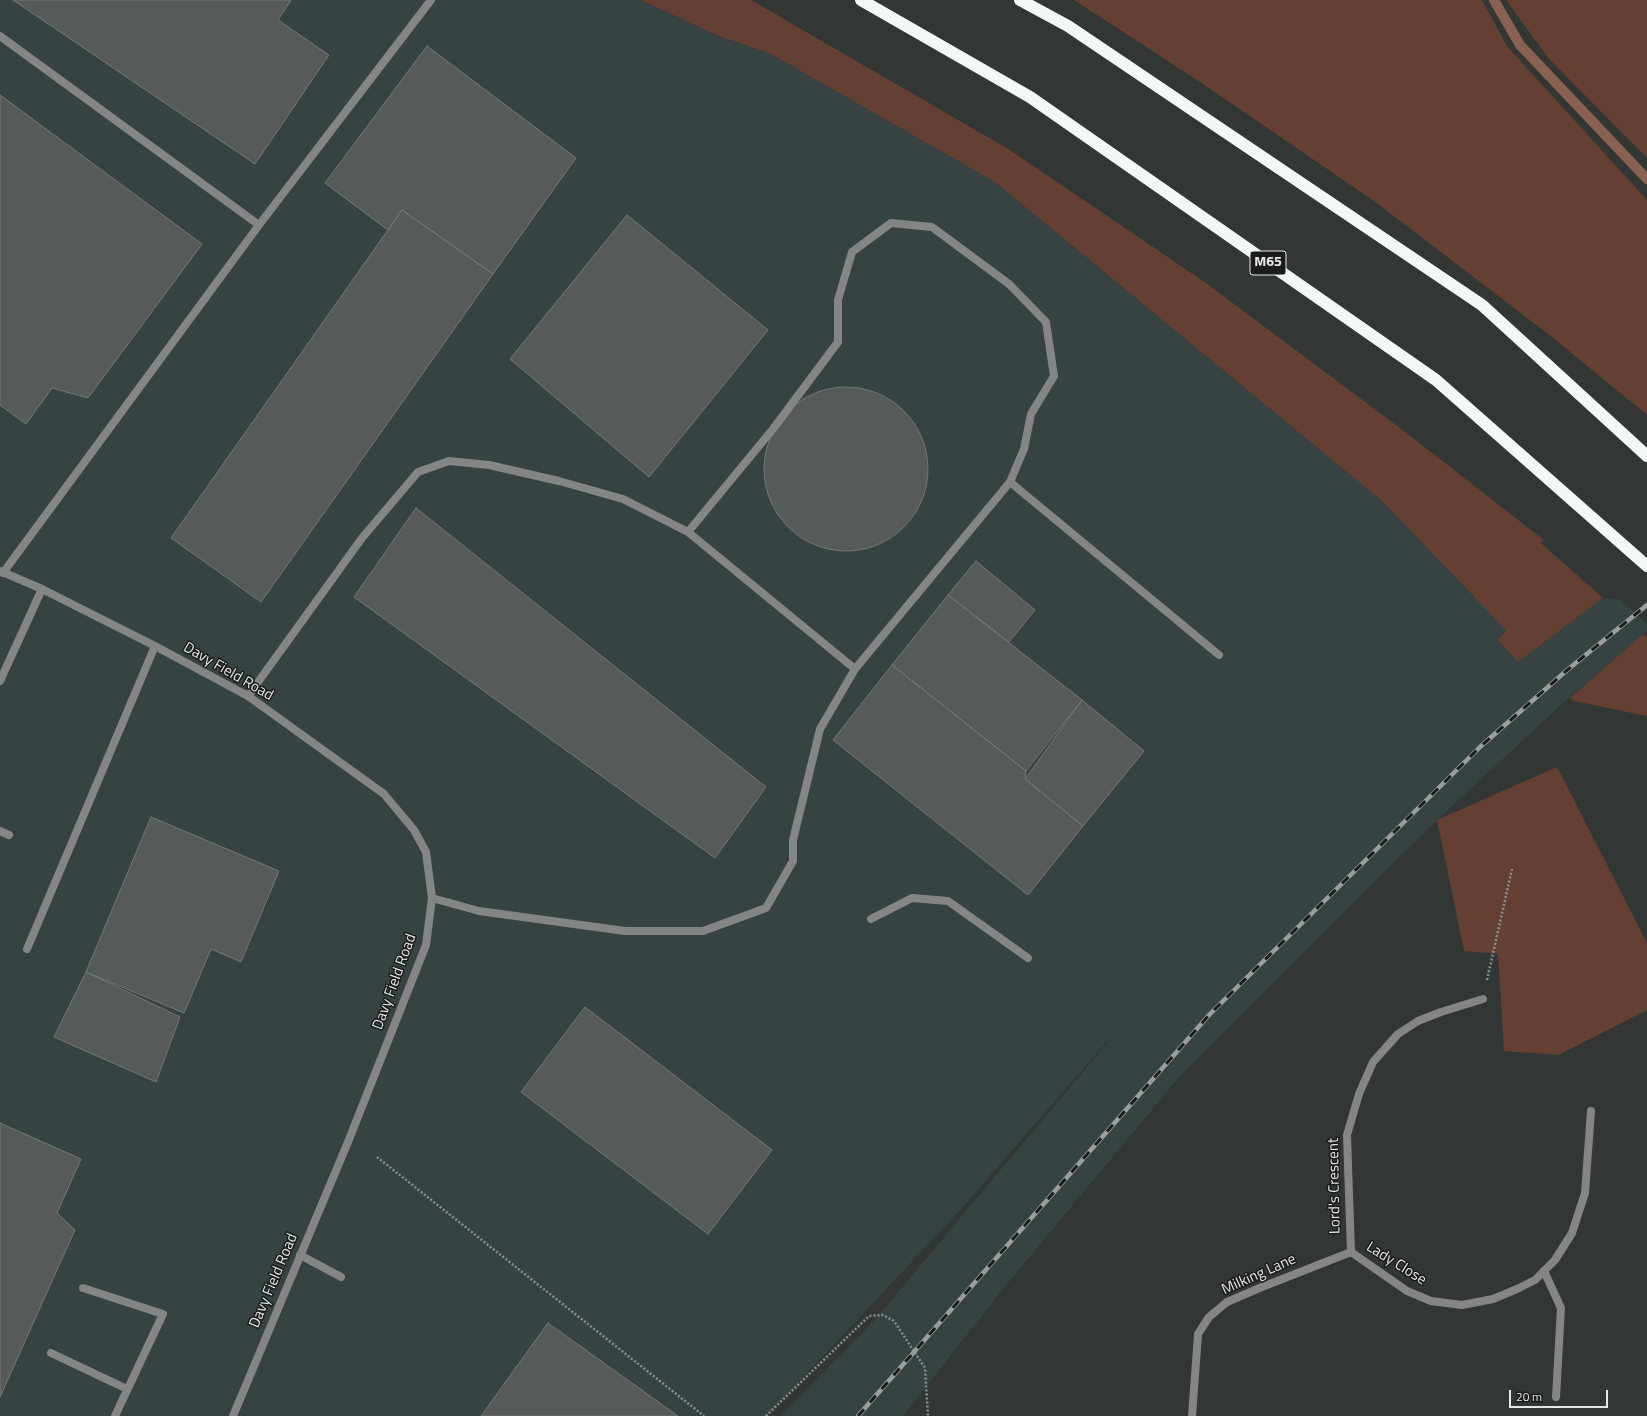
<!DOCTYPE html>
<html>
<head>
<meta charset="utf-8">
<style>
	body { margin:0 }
	#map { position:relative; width:1647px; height:1416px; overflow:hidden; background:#323635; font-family:"Titillium Web",sans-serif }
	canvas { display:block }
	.scale { position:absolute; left:1509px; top:1390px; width:99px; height:18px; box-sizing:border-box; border:2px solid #e5e8e7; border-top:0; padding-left:5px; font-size:12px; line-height:14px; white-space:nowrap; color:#e5e8e7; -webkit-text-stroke:3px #1b1d1d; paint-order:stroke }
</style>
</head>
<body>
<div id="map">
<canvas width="1647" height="1416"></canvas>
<div class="scale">20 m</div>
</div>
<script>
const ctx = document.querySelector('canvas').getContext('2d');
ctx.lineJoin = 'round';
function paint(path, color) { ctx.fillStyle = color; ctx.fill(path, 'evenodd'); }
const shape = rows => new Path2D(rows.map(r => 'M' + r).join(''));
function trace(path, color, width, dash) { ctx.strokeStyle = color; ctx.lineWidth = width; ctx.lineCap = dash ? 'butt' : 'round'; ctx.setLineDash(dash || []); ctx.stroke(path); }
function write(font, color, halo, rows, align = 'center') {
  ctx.font = font + ' "Titillium Web",sans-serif'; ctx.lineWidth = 3; ctx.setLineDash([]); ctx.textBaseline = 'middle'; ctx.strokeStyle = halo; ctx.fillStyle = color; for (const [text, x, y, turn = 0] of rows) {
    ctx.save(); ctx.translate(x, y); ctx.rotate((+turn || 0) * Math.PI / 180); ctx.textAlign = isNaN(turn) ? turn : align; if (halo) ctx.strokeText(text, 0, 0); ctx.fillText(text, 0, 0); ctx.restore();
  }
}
paint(shape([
	[0,0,641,0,716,35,771,54,995,182,1382,501,1507,630,1518,662,1603,598,1621,600,1647,624,1647,631,1560,706,1437,820,1180,1076,1003,1289,903,1416,780,1416,873,1322,1133,1012,952,1219,767,1416,0,1416]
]), '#374242');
paint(shape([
	[641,0,751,0,1010,150,1206,283,1404,431,1544,540,1541,543,1603,598,1518,662,1498,640,1506,630,1382,501,995,182,771,54,716,35],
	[1074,0,1482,0,1507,46,1647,200,1647,415,1552,337,1374,201,1197,80],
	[1506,0,1647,0,1647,158,1549,59],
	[1643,634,1647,637,1647,716,1574,701,1570,698],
	[1557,767,1647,943,1647,1010,1558,1055,1504,1051,1498,954,1464,951,1437,820]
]), '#634032');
trace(shape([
	[1494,0,1520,45,1647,179]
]), '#896150', 10);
const building = shape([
	[13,0,291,0,278,20,329,55,255,164,13,0],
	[427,46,576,158,493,274,402,210,388,230,325,183,427,46],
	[0,95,202,244,88,398,52,388,26,424,0,405,0,95],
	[402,210,493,274,261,602,171,538,402,210],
	[627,215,768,330,649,477,510,359,627,215],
	'764 469a82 82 0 1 1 164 0a82 82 0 1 1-164 0Z',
	[416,508,766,787,715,858,354,597,416,508],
	[976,561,1035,610,1009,642,948,595,976,561],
	[948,595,1082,700,1026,771,892,665,948,595],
	[892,665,1026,771,1025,779,1083,826,1028,895,833,740,892,665],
	[1082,700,1144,751,1083,826,1025,779,1082,700],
	[151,817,279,871,241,962,211,949,184,1013,86,972,151,817],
	[86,972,180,1017,156,1082,54,1037,86,972],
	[585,1007,772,1150,708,1234,521,1092,585,1007],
	[0,1123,81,1159,57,1213,75,1230,0,1397,0,1123],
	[548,1323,678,1416,481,1416,548,1323]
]);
paint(building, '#565a5a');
trace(building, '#737877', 1);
trace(shape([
	[1487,980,1512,869],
	[377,1157,704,1416],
	[766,1416,869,1316,883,1315,894,1321,925,1368,928,1416]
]), '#8c908f', 2.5, [2, 2]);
trace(shape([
	[0,36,259,225],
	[3,573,259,225,431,0],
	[855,669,688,532,773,429,838,342,838,300,852,252,891,223,932,227,1009,284,1046,322,1054,376,1031,414,1024,449,1010,482],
	[0,681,42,589],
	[248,696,362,538,418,472,449,461,489,465,559,481,623,499,688,532],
	[0,831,9,835],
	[432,898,479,911,625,931,703,931,766,908,793,861,793,840,820,729,855,669,1010,482,1219,655],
	[871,919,912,898,948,901,1028,958],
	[27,949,155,646],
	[1585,1193,1591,1111],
	[300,1255,341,1277],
	[1544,1271,1561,1308,1556,1397],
	[83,1288,163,1314,115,1416],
	[51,1353,127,1389]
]), '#848686', 8);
trace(shape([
	[0,571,42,589,155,646,248,696,384,794,414,830,426,852,432,898,426,945,348,1142,233,1416],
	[1351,1252,1347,1135,1359,1094,1373,1062,1398,1034,1418,1021,1441,1012,1483,999],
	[1351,1252,1407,1291,1431,1301,1462,1305,1493,1299,1517,1289,1535,1280,1555,1260,1572,1233,1585,1193],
	[1192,1416,1198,1334,1209,1317,1227,1302,1262,1287,1351,1252]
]), '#848686', 8);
trace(shape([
	[861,0,1030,97,1436,380,1647,566],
	[1020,0,1068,26,1482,305,1647,456]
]), '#f2f7f7', 12);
const rail = shape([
	[858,1416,1209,1015,1480,747,1566,671,1647,605]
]);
trace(rail, '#9b9e9d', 4.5);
trace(rail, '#1b1d1d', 3, [9]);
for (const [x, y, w] of [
	[1268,263,36]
]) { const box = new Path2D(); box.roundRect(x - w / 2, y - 12, w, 24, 3); ctx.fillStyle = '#1b1d1d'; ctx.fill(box); trace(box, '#e5e8e7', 1); }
write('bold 14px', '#e5e8e7', null, [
	["M65",1268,263]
]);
write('15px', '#e5e8e7', '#1b1d1d', [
	["Davy Field Road",228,672,30],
	["Davy Field Road",395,982,-70],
	["Lord's Crescent",1335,1186,-91],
	["Lady Close",1396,1264,32],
	["Milking Lane",1259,1275,-24],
	["Davy Field Road",274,1281,-67]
]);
</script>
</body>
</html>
